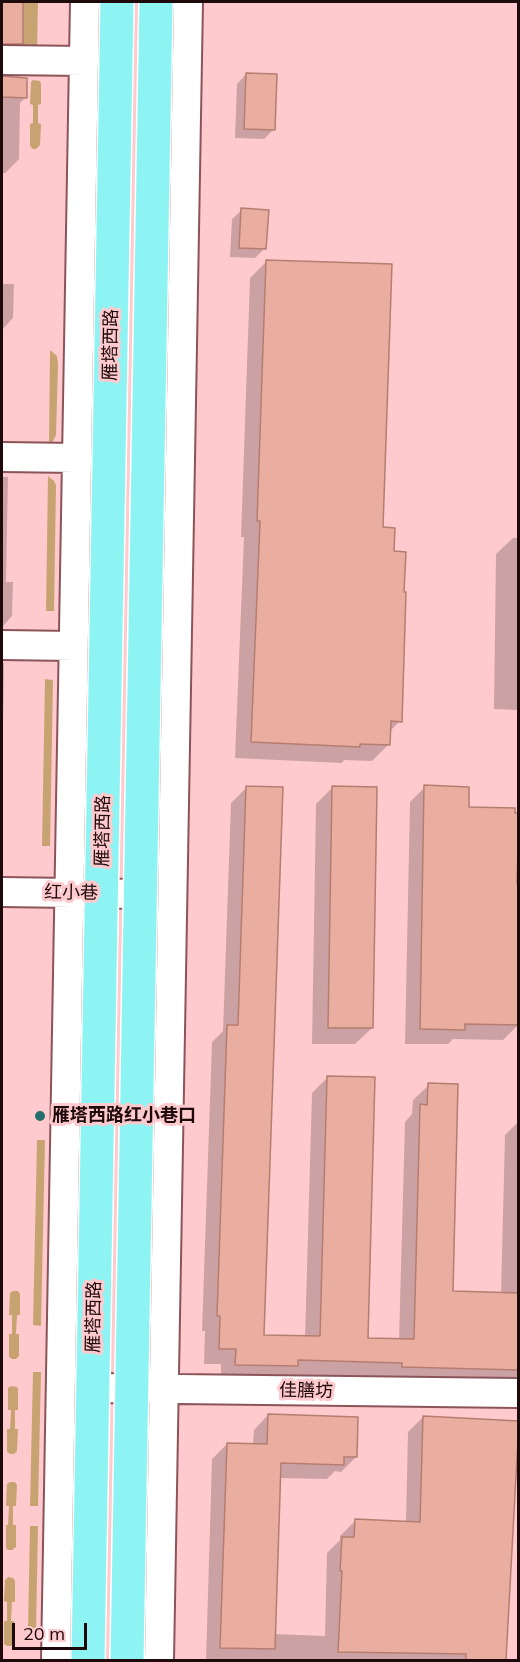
<!DOCTYPE html>
<html>
<head>
<meta charset="utf-8">
<style>
	body { margin:0 }
	#map { position:relative; width:520px; height:1662px; overflow:hidden; background:#fecacd; font-family:Mulish,sans-serif }
	canvas { display:block }
	.frame { position:absolute; inset:0; border:3px solid #1e090b; pointer-events:none }
	.scale { position:absolute; left:12px; top:1623px; width:75px; height:27px; box-sizing:border-box; border:3px solid #1e090b; border-top:0; padding-left:8px; font-size:18px; line-height:21px; white-space:nowrap; color:#1e090b; -webkit-text-stroke:4px #fecacd; paint-order:stroke }
</style>
</head>
<body>
<div id="map">
<canvas width="520" height="1662"></canvas>
<div class="frame"></div>
<div class="scale">20 m</div>
</div>
<script>
const ctx = document.querySelector('canvas').getContext('2d');
ctx.lineJoin = 'round';
function paint(path, color) { ctx.fillStyle = color; ctx.fill(path, 'evenodd'); }
const shape = rows => new Path2D(rows.map(r => 'M' + r).join(''));
function trace(path, color, width, dash) { ctx.strokeStyle = color; ctx.lineWidth = width; ctx.lineCap = dash ? 'butt' : 'round'; ctx.setLineDash(dash || []); ctx.stroke(path); }
function write(font, color, halo, rows, align = 'center') {
  ctx.font = font + ' Mulish,"Noto Sans SC",sans-serif'; ctx.lineWidth = 6; ctx.setLineDash([]); ctx.textBaseline = 'middle'; ctx.strokeStyle = halo; ctx.fillStyle = color; for (const [text, x, y, turn = 0] of rows) {
    ctx.save(); ctx.translate(x, y); ctx.rotate((+turn || 0) * Math.PI / 180); ctx.textAlign = isNaN(turn) ? turn : align; if (halo) ctx.strokeText(text, 0, 0); ctx.fillText(text, 0, 0); ctx.restore();
  }
}
paint(shape([
	[23,2,38,2,37,51,22,51],
	[33,80,40,81,41,84,41,104,38,105,38,123,41,124,40,145,36,149,33,149,30,146,30,124,33,123,33,105,30,104,31,82],
	[50,350,57,356,58,365,56,435,53,441,49,444],
	[48,476,54,481,56,485,54,611,46,611],
	[45,679,53,680,50,846,42,846],
	[37,1140,45,1140,41,1326,33,1325],
	[13,1291,18,1291,20,1294,20,1315,17,1315,16,1334,19,1334,19,1356,16,1359,12,1359,9,1357,9,1334,12,1334,12,1315,9,1315,10,1293],
	[33,1372,41,1372,38,1506,30,1506],
	[11,1386,17,1387,18,1389,18,1410,15,1410,15,1429,18,1429,17,1451,14,1454,10,1454,7,1452,7,1429,10,1429,11,1410,8,1410,8,1388],
	[10,1482,15,1482,17,1485,16,1506,13,1506,13,1525,16,1525,16,1547,12,1550,8,1550,6,1548,6,1525,8,1525,9,1506,6,1506,7,1484],
	[30,1526,38,1526,36,1631,28,1631],
	[8,1577,13,1578,15,1581,15,1602,12,1602,11,1621,14,1621,14,1643,11,1646,7,1646,4,1644,4,1621,7,1621,7,1602,4,1601,5,1580]
]), '#c8a372');
paint(shape([
	[2,2,22,2,21,43,7,58,2,58],
	[246,74,273,130,264,139,235,138,237,84],
	[2,78,26,80,26,97,20,103,19,159,5,173,2,173],
	[242,210,264,249,255,258,230,257,232,219],
	[266,262,381,529,400,721,389,732,388,745,372,761,344,760,342,763,235,758,244,537,241,537,250,278],
	[2,284,14,284,13,318,2,330],
	[2,477,8,477,6,582,13,582,12,616,2,627],
	[513,538,518,538,518,710,494,709,496,554],
	[2,663,4,663,2,791],
	[425,787,467,809,518,814,518,851,516,851,516,885,518,1025,503,1040,453,1039,448,1044,405,1044,410,802],
	[246,788,263,1336,305,1338,312,1093,328,1077,367,1339,399,1340,405,1122,412,1114,413,1100,429,1085,451,1293,501,1294,505,1135,518,1122,518,1385,387,1378,287,1375,281,1381,221,1380,221,1364,204,1364,205,1331,202,1331,212,1042,223,1031,231,803],
	[332,788,372,1028,355,1044,312,1044,316,804],
	[268,1415,356,1457,341,1472,335,1471,327,1479,279,1478,274,1634,325,1636,327,1553,340,1540,340,1536,355,1521,406,1523,408,1432,423,1417,517,1423,504,1660,206,1660,212,1459,227,1444,253,1445,254,1430]
]), '#0003');
const building = shape([
	[2,2,23,2,23,44,2,44,2,2],
	[246,73,277,74,275,130,244,129,246,73],
	[2,76,27,78,27,98,2,97,2,76],
	[241,208,269,210,266,249,239,248,241,208],
	[266,260,392,264,383,527,395,528,394,551,406,552,404,592,406,592,402,722,391,721,390,745,360,744,360,747,251,742,260,521,257,521,266,260],
	[424,785,469,787,469,807,515,808,515,813,519,813,517,884,519,884,519,1025,465,1024,465,1030,420,1029,424,785],
	[246,786,283,787,264,1335,320,1336,327,1076,375,1077,368,1338,414,1339,420,1104,427,1105,428,1083,458,1084,453,1291,519,1293,519,1370,402,1367,402,1363,298,1360,298,1366,235,1365,236,1349,219,1349,220,1316,217,1316,227,1025,238,1025,246,786],
	[332,786,377,787,373,1028,328,1028,332,786],
	[268,1414,358,1417,357,1457,344,1457,344,1465,281,1463,275,1649,220,1648,227,1443,267,1444,268,1414],
	[423,1416,519,1421,506,1660,466,1660,466,1654,338,1652,342,1571,340,1571,342,1537,354,1537,355,1519,420,1522,423,1416]
]);
paint(building, '#eaaea0');
trace(building, '#b57d6f', 1.5);
const minor = shape([
	[2,60,84,61],
	[2,457,77,458],
	[2,645,73,646],
	[2,892,140,894],
	[93,1388,518,1393],
	[56,1660,85,2],
	[159,1660,188,2]
]);
const major = shape([
	[88,1660,117,2],
	[127,1660,156,2]
]);
trace(minor, '#8b5459', 32);
trace(major, '#fff', 36);
trace(minor, '#fff', 28);
trace(major, '#8ef4f3', 33);
for (const [x, y, r, color] of [
	[40,1116,6,"#25706f"]
]) { const dot = new Path2D(); dot.arc(x, y, r, 0, 2 * Math.PI); ctx.fillStyle = color; ctx.fill(dot); trace(dot, '#fecacd', 2); }
write('18px', '#1e090b', '#fecacd', [
	["雁塔西路",111,345,-89],
	["雁塔西路",103,831,-89],
	["红小巷",71,893,1],
	["雁塔西路",94,1317,-89],
	["佳膳坊",306,1391,1]
]);
write('bold 18px', '#1e090b', '#fecacd', [
	["雁塔西路红小巷口",52,1116]
], 'left');
</script>
</body>
</html>
